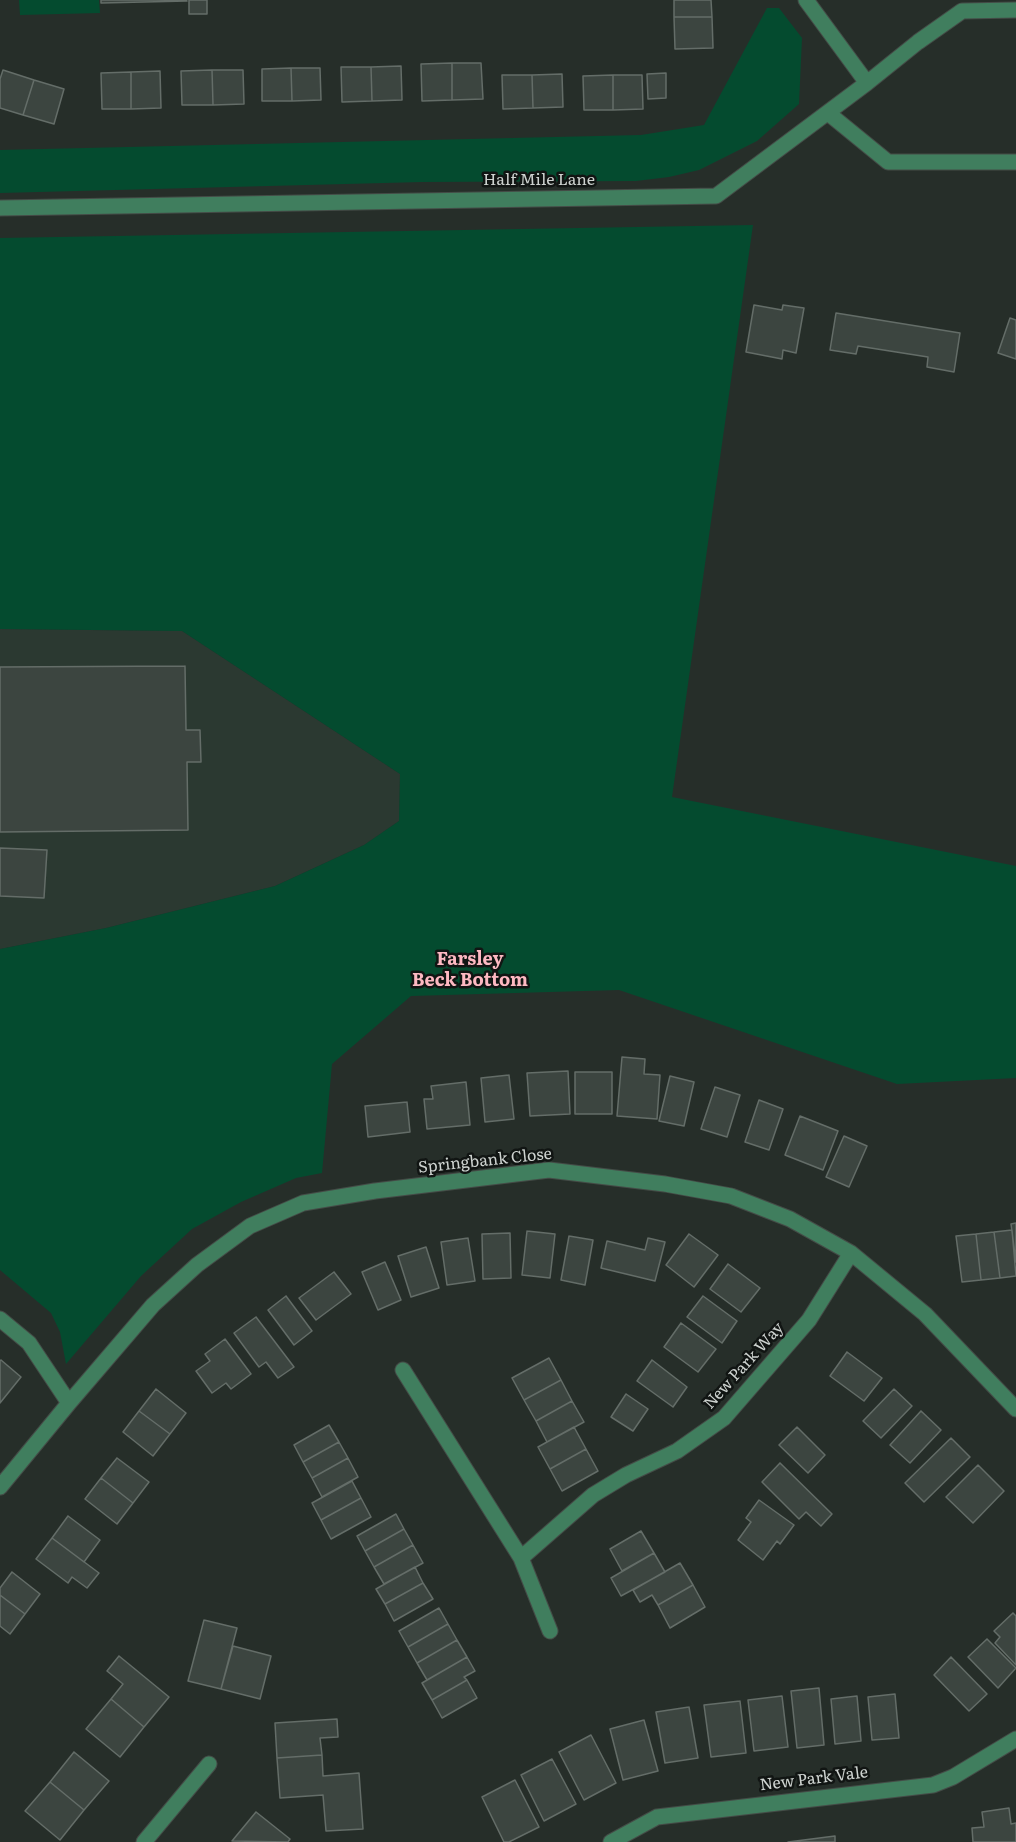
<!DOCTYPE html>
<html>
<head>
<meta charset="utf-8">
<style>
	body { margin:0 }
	canvas { display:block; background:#262e29 }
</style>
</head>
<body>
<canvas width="1016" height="1842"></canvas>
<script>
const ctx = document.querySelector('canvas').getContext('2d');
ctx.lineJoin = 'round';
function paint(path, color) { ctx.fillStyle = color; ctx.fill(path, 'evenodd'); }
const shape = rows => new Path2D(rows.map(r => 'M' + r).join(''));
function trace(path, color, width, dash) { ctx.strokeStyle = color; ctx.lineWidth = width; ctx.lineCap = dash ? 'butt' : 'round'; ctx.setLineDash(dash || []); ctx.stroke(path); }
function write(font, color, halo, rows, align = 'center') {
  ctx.font = font + ' Literata,serif'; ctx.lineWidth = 5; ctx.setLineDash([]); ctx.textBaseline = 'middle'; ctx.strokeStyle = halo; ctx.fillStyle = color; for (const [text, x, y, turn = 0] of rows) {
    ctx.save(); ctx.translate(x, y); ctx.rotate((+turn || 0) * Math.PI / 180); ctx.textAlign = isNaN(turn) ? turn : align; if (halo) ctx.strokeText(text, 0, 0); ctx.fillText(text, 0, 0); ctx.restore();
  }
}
paint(shape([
	[0,629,182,631,400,774,399,821,364,845,275,886,106,928,0,949]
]), '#2b3931');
paint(shape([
	[19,0,99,0,100,13,20,15],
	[767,8,779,8,802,38,799,104,757,141,699,170,669,177,636,181,422,182,0,193,0,150,641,135,704,125],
	[753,225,672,797,1016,866,1016,1078,897,1084,619,990,411,996,332,1064,322,1173,296,1178,241,1202,192,1229,141,1276,66,1364,60,1332,51,1313,0,1270,0,949,106,928,275,886,364,845,399,821,400,774,182,631,0,629,0,238]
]), '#044b2f');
const building = shape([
	[101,0,186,0,187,1,101,3,101,0],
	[189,0,207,0,207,14,189,14,189,0],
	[674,0,711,0,712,17,674,17,674,0],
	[674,17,712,17,713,48,675,49,674,17],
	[452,63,481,63,483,99,452,100,452,63],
	[452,63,452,100,422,101,421,64,452,63],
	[401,66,402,100,372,101,371,67,401,66],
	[341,67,371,67,372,101,342,102,341,67],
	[291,68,320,68,321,100,292,101,291,68],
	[291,68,292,101,262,101,262,69,291,68],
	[3,70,34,80,23,115,0,108,0,79,3,70],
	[212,70,243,70,244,104,213,105,212,70],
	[212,70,213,105,182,105,181,71,212,70],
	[160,71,161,108,131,109,131,72,160,71],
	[131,72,131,109,102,109,101,73,131,72],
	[666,73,666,98,648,99,647,74,666,73],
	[562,74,563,107,533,108,532,75,562,74],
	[502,75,532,75,533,108,503,109,502,75],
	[613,75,642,75,643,109,613,110,613,75],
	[613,75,613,110,584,110,583,76,613,75],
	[34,80,64,89,54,124,23,115,34,80],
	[754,305,782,310,783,305,804,308,796,353,783,350,782,359,746,352,754,305],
	[836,313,960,333,954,372,927,367,928,357,858,346,856,354,830,350,836,313],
	[1010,318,1016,320,1016,359,998,353,1010,318],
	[185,666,186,730,200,730,201,762,187,762,188,830,0,832,0,667,185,666],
	[0,848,47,850,44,898,0,896,0,848],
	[622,1057,645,1059,644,1074,660,1075,657,1119,617,1116,622,1057],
	[568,1071,570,1114,530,1116,527,1073,568,1071],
	[575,1072,612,1072,612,1114,575,1114,575,1072],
	[509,1075,514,1119,485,1122,481,1078,509,1075],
	[670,1076,694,1082,684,1126,659,1121,670,1076],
	[466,1082,470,1125,427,1129,424,1099,433,1099,431,1086,466,1082],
	[715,1087,740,1095,727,1137,701,1129,715,1087],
	[759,1100,783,1109,769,1150,745,1142,759,1100],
	[407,1102,410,1132,368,1137,365,1106,407,1102],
	[800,1116,838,1131,823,1170,785,1155,800,1116],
	[844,1136,867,1146,849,1187,826,1177,844,1136],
	[1016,1223,1016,1262,1011,1224,1016,1223],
	[1012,1230,1016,1276,1000,1278,994,1232,1012,1230],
	[527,1231,555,1234,550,1278,522,1275,527,1231],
	[994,1232,1000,1278,981,1280,976,1234,994,1232],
	[510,1233,511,1278,483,1279,482,1234,510,1233],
	[689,1234,718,1255,694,1287,666,1265,689,1234],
	[976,1234,981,1280,962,1282,956,1236,976,1234],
	[569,1236,593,1240,585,1285,561,1280,569,1236],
	[468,1238,475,1281,447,1285,441,1242,468,1238],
	[648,1238,665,1242,655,1281,601,1268,607,1241,645,1250,648,1238],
	[426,1247,439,1288,411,1297,398,1256,426,1247],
	[385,1262,401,1300,378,1310,362,1272,385,1262],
	[728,1264,760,1288,741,1312,710,1289,728,1264],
	[334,1272,351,1294,316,1320,299,1298,334,1272],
	[286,1296,312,1331,294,1345,268,1310,286,1296],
	[703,1296,737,1321,722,1343,687,1317,703,1296],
	[256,1317,294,1367,278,1378,266,1362,259,1367,234,1333,256,1317],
	[681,1323,716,1349,698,1372,664,1347,681,1323],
	[225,1339,251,1374,231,1389,226,1383,212,1393,196,1371,210,1361,205,1354,225,1339],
	[847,1352,882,1378,864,1401,830,1376,847,1352],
	[549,1358,561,1380,524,1400,512,1378,549,1358],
	[1,1360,21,1377,0,1403,0,1361,1,1360],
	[652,1360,687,1387,673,1407,637,1381,652,1360],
	[561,1380,572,1401,536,1421,524,1400,561,1380],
	[156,1389,186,1413,170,1434,139,1411,156,1389],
	[894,1389,912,1406,881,1438,863,1421,894,1389],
	[626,1394,648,1409,633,1431,611,1417,626,1394],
	[572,1401,584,1422,547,1442,536,1421,572,1401],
	[139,1411,170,1434,153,1456,123,1432,139,1411],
	[921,1411,941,1430,910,1463,890,1445,921,1411],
	[329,1425,339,1442,303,1462,294,1445,329,1425],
	[574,1427,586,1449,550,1469,538,1447,574,1427],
	[797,1427,825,1455,808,1473,779,1445,797,1427],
	[951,1438,970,1457,924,1502,905,1483,951,1438],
	[339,1442,348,1458,312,1478,303,1462,339,1442],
	[586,1449,598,1471,562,1491,550,1469,586,1449],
	[117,1458,149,1482,133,1503,101,1478,117,1458],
	[348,1458,358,1477,322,1497,312,1478,348,1458],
	[780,1463,832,1514,821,1526,806,1512,799,1519,762,1482,780,1463],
	[978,1465,1004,1491,973,1523,946,1497,978,1465],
	[101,1478,133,1503,117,1524,85,1499,101,1478],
	[352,1481,361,1498,321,1520,312,1503,352,1481],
	[361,1498,371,1517,331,1539,321,1520,361,1498],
	[759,1500,794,1525,780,1544,777,1541,763,1560,738,1540,751,1522,746,1518,759,1500],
	[396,1514,404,1529,365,1551,357,1536,396,1514],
	[68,1516,100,1540,84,1562,52,1538,68,1516],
	[404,1529,413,1545,374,1567,365,1551,404,1529],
	[641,1531,654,1553,622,1571,610,1549,641,1531],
	[52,1538,99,1573,87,1588,72,1577,68,1583,36,1559,52,1538],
	[413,1545,423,1563,384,1584,374,1567,413,1545],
	[654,1553,665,1572,621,1596,611,1578,654,1553],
	[680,1563,693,1585,658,1605,652,1595,640,1602,633,1590,680,1563],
	[415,1567,423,1583,385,1604,376,1589,415,1567],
	[12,1572,40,1594,25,1614,0,1595,0,1588,12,1572],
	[423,1583,433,1599,394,1621,385,1604,423,1583],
	[693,1585,705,1607,670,1628,658,1605,693,1585],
	[0,1595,25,1614,10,1634,0,1626,0,1595],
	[439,1608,448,1624,408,1647,399,1631,439,1608],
	[1013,1613,1016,1616,1016,1665,995,1643,1000,1637,994,1631,1013,1613],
	[204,1620,237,1628,221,1689,188,1681,204,1620],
	[448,1624,457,1640,417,1663,408,1647,448,1624],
	[987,1639,1016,1668,998,1688,968,1657,987,1639],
	[457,1640,467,1657,427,1680,417,1663,457,1640],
	[233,1646,271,1656,260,1699,221,1689,233,1646],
	[119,1656,169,1697,144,1727,111,1699,123,1684,107,1671,119,1656],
	[467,1657,475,1671,464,1677,467,1680,432,1700,422,1683,467,1657],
	[951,1657,987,1694,969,1711,934,1675,951,1657],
	[467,1680,477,1698,442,1718,432,1700,467,1680],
	[819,1688,824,1745,797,1748,791,1691,819,1688],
	[895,1694,899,1738,872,1740,868,1697,895,1694],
	[782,1696,788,1747,754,1751,748,1700,782,1696],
	[857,1696,861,1741,835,1744,831,1699,857,1696],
	[111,1699,144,1727,120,1757,86,1729,111,1699],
	[740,1701,746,1753,711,1757,704,1705,740,1701],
	[689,1707,698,1758,665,1763,656,1712,689,1707],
	[337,1719,338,1737,320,1738,322,1755,277,1758,275,1723,337,1719],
	[644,1720,658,1771,623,1780,610,1729,644,1720],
	[591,1735,616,1783,584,1800,559,1752,591,1735],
	[74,1752,109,1781,84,1810,50,1782,74,1752],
	[322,1755,323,1776,359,1773,363,1829,326,1831,323,1795,280,1798,277,1758,322,1755],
	[552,1759,576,1804,544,1821,521,1775,552,1759],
	[515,1780,539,1827,509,1842,504,1842,482,1797,515,1780],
	[50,1782,84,1810,60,1840,25,1811,50,1782],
	[1009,1808,1011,1824,1016,1823,1016,1842,973,1842,972,1828,984,1827,982,1812,1009,1808],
	[256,1812,290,1839,288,1842,232,1841,256,1812],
	[835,1836,835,1842,788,1842,835,1836]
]);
paint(building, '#3c4540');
trace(building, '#646d68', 1.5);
const minor = shape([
	[806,0,867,83],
	[828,113,888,162,1016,162],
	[0,208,716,196,867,83,918,42,962,11,1016,10],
	[0,1319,29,1343,69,1403],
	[403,1370,521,1558,550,1631],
	[0,1487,69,1403,153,1305,197,1265,250,1226,303,1203,375,1191,549,1170,665,1184,731,1196,790,1219,851,1253,925,1314,1016,1409],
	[521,1558,593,1495,626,1475,677,1451,724,1418,809,1320,851,1253],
	[144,1842,209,1764],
	[611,1842,657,1817,933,1785,953,1777,1016,1739]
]);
trace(minor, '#444c47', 17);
trace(minor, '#407e5e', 15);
write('16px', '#ced3d0', '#111513', [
	["Half Mile Lane",539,180],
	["Springbank Close",485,1161,-6],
	["New Park Way",744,1366,-48],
	["New Park Vale",814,1779,-7]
]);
write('bold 18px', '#fdb9c2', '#111513', [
	["Farsley",470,960],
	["Beck Bottom",470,981]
]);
</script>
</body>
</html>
